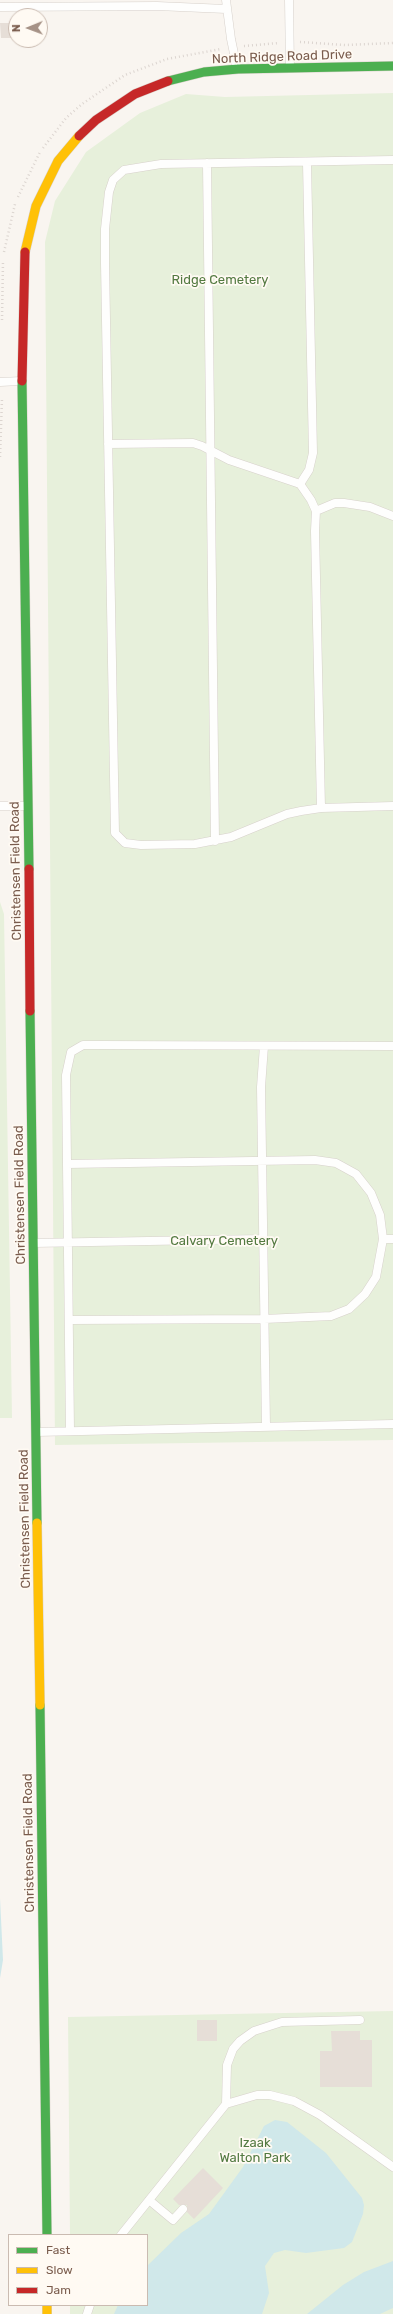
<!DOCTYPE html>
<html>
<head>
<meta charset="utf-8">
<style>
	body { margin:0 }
	#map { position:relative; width:393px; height:2314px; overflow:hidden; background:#f9f5f0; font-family:Rubik,sans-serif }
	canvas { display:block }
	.legend { position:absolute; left:8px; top:2234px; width:140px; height:72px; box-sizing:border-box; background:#fffaf3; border:1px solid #cabbb1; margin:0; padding:5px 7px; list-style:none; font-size:12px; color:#7a5c4d }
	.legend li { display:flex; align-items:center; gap:8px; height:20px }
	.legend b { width:20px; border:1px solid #cabbb1 }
	.north { position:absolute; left:8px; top:8px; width:40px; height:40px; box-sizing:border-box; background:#fffaf3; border:1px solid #cabbb1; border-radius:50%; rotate:269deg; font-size:11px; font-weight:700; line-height:16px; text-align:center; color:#7a5c4d }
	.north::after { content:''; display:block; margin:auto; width:14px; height:18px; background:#a69286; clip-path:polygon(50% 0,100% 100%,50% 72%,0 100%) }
</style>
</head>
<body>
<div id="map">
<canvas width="393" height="2314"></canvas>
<ul class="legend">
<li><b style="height:5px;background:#4caf50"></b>Fast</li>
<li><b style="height:5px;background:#ffc107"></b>Slow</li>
<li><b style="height:5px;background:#c62828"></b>Jam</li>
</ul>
<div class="north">N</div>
</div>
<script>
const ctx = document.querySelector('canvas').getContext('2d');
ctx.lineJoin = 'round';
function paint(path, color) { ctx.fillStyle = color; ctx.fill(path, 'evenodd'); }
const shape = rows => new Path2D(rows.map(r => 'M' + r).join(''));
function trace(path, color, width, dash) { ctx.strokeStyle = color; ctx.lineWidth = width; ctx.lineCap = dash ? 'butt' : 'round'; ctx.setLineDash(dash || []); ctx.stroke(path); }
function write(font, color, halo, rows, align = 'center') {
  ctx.font = font + ' Rubik,sans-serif'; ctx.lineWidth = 3.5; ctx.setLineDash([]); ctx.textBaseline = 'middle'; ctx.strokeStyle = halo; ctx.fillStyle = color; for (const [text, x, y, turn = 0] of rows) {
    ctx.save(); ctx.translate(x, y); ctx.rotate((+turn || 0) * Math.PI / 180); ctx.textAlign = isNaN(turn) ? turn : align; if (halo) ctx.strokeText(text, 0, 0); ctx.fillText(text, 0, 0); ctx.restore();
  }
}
paint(shape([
	[393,93,393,1440,55,1445,45,242,55,201,86,152,140,113,186,94,225,97],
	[0,902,4,914,12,1418,0,1418],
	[393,2011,393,2314,70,2314,70,2305,147,2305,147,2235,70,2235,68,2017]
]), '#e7f0db');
paint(shape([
	[0,1898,3,1960,0,1978],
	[275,2120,287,2122,326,2153,362,2198,364,2205,363,2214,352,2242,344,2248,306,2253,285,2250,274,2253,265,2266,269,2293,262,2314,114,2314,118,2305,147,2305,147,2266,181,2233,209,2214,243,2167,264,2126],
	[393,2261,393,2308,380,2314,307,2314,343,2285,364,2272]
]), '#d0e8ea');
paint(shape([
	[0,23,13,23,14,38,1,38],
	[197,2020,217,2020,217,2041,197,2041],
	[331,2031,360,2031,360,2040,372,2040,372,2087,320,2087,320,2051,332,2051],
	[203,2168,223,2188,194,2219,187,2212,187,2205,179,2205,173,2199]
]), '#e6ded7');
const lane = shape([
	[226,0,231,39,237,68],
	[289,0,290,68],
	[0,7,157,6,226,9],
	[393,160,161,164,124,170,113,180,109,192,105,229,105,263,115,833,125,843,141,845,195,844,231,837,287,814,301,811,321,808,393,806],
	[207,163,215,841],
	[0,382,21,381],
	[108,444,193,443,202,446,229,460,300,484,311,500,316,511,315,531,321,808],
	[300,484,309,470,313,453,307,163],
	[316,511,335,503,344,503,370,507,393,516],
	[0,806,27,806],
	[264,1046,261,1087,266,1427],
	[67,1164,315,1160,336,1163,356,1174,371,1193,380,1215,383,1239,376,1277,365,1294,349,1309,331,1316,264,1319,69,1320],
	[383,1239,393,1239],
	[34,1243,263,1239],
	[70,1431,66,1075,71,1052,83,1045,98,1045,393,1046],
	[37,1432,393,1424],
	[226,2104,257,2095,270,2095,294,2101,320,2115,393,2167],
	[149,2200,173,2220,183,2209],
	[121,2235,226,2104,227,2065,233,2049,240,2041,254,2031,282,2022,360,2020],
	[87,2314,90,2305]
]);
const fast = shape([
	[168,81,204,72,238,69,393,66],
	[22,381,29,869],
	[30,1011,37,1523],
	[40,1705,47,2235]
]);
const slow = shape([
	[25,252,36,206,58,161,79,136],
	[37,1523,40,1705],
	[47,2305,47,2314]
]);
const jam = shape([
	[79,136,96,120,135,94,168,81],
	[22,381,25,252],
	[29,869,30,1011]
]);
trace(lane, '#d7d1cb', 9);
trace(fast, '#d9d2cb', 10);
trace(slow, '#d9d2cb', 10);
trace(jam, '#d9d2cb', 10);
trace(shape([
	[300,42,345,45,393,43],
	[244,46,279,43],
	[43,148,66,118,82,104,125,75,167,59,221,49],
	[18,197,40,152],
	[4,252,15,204],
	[2,320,3,261],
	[0,457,2,399]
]), '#dcd5d0', 2.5, [1, 3]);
trace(lane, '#fefefd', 8);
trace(fast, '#4caf50', 9);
trace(slow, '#ffc107', 9);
trace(jam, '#c62828', 9);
write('13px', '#7a5c4d', '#fffaf3', [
	["North Ridge Road Drive",282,57,-2],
	["Christensen Field Road",16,871,-91],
	["Christensen Field Road",20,1195,-91],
	["Christensen Field Road",25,1519,-91],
	["Christensen Field Road",29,1843,-91]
]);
write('13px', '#537a41', '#fffaf3', [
	["Ridge Cemetery",220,280],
	["Calvary Cemetery",224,1241],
	["Izaak",255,2143],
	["Walton Park",255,2158]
]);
</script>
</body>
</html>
